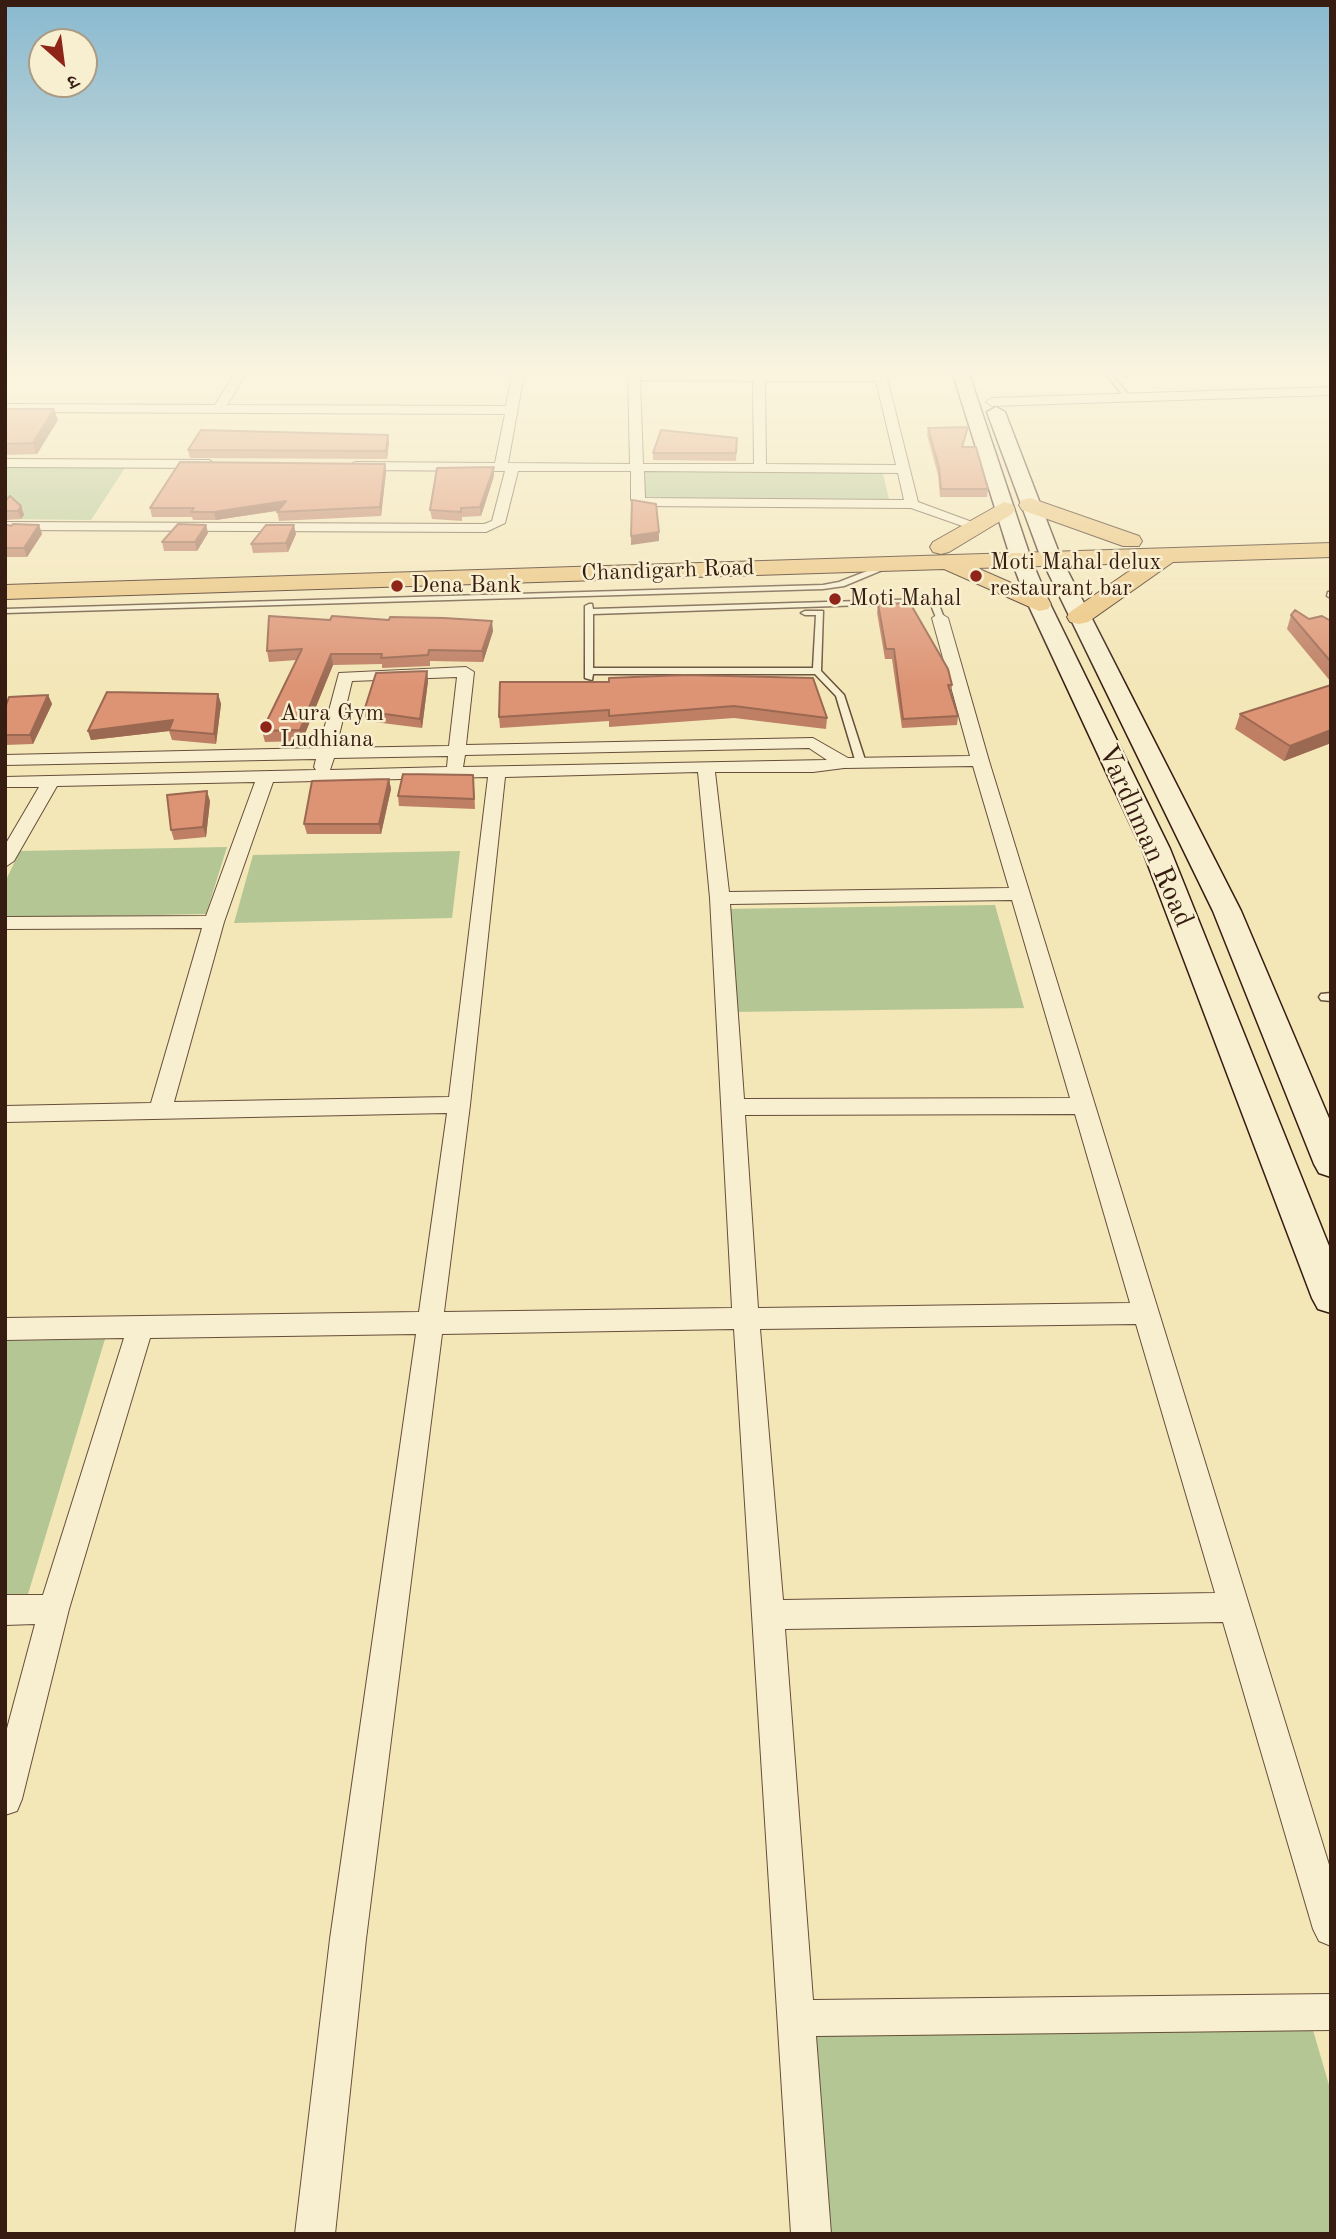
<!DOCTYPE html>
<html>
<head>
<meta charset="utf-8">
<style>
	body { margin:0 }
	#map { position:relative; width:1336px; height:2239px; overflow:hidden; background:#f3e6b7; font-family:"Old Standard TT","Noto Serif Devanagari",serif }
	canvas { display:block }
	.frame { position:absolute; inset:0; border:7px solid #371c11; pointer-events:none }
	.north { position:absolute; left:28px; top:28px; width:70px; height:70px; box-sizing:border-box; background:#f7efd0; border:2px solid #aa9b84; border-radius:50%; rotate:152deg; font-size:19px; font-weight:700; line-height:28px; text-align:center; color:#371c11 }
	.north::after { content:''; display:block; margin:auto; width:24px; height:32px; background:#8f2418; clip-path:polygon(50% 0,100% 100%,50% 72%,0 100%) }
</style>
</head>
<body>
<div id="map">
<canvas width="1336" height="2239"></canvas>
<div class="frame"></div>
<div class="north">उ</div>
</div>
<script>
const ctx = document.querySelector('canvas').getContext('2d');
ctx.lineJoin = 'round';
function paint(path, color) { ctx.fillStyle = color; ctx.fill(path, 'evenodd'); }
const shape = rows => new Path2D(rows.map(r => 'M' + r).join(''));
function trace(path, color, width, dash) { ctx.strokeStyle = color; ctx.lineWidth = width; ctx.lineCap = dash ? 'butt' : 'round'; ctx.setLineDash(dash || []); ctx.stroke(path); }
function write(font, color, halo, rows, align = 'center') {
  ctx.font = font + ' "Old Standard TT",serif'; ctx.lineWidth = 5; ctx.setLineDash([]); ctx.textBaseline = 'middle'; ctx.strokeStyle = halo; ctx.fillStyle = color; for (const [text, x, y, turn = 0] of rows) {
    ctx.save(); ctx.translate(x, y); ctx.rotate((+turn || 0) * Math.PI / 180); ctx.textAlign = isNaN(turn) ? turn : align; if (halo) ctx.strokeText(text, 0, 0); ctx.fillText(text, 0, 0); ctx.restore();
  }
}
paint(shape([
	[5,467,125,468,91,520,5,519],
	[640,471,883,473,889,499,637,497],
	[227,847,206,914,5,918,5,882,20,851],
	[460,851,452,918,234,923,253,855],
	[995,905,1024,1008,729,1012,722,909],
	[105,1339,28,1594,5,1594,5,1341],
	[1306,2006,1331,2092,1331,2234,826,2234,809,2022]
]), '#b4c694');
const lane = shape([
	[1106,374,1112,374,1129,396,1129,398,1125,398,1106,374],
	[885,564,892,566,844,586,823,589,5,613,5,609,823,585,839,582,885,564],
	[1328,592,1331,592,1331,598,1327,596,1328,592],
	[927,599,938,602,944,618,943,620,937,620,931,605,926,603,593,614,593,668,813,668,816,615,805,615,801,613,805,611,823,611,821,671,844,695,866,763,861,766,856,763,836,696,815,674,593,674,592,680,585,678,585,606,589,604,592,604,593,609,927,599],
	[1331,993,1331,1001,1321,1000,1319,997,1321,994,1331,993]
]);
const street = shape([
	[234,374,246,374,227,405,506,406,512,374,524,374,508,463,630,464,628,374,886,374,918,502,983,526,976,530,971,529,911,508,641,506,631,500,631,471,518,471,505,523,486,532,5,530,5,522,484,524,492,521,505,471,355,470,349,466,355,462,495,463,505,414,5,412,5,404,215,405,234,374],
	[640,380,753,381,754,464,643,464,640,380],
	[765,381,876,381,896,465,766,464,765,381],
	[644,471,898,473,904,500,645,498,644,471],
	[1331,387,1331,395,992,406,986,402,992,398,1331,387],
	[5,459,209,460,215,464,209,468,5,467,5,459],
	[940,613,948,618,989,761,1331,1871,1331,1946,1319,1941,1313,1929,1223,1622,785,1629,813,2000,1331,1994,1331,2030,816,2036,831,2234,791,2234,734,1329,442,1334,366,1939,335,2234,295,2234,330,1939,416,1334,150,1338,69,1609,22,1799,17,1811,5,1815,5,1736,35,1624,5,1625,5,1595,43,1595,124,1338,5,1340,5,1318,419,1312,447,1113,5,1122,5,1106,151,1103,202,928,5,929,5,917,206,916,255,782,57,786,14,861,5,867,5,845,39,787,5,787,5,777,316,770,314,767,316,759,5,765,5,755,319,748,339,673,466,667,474,672,466,745,813,738,848,758,970,756,932,618,940,613],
	[457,677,449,746,336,748,352,681,457,677],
	[809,748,827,760,463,767,465,755,809,748],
	[448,756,447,767,330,770,334,758,448,756],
	[973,766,1009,888,729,892,715,772,813,772,844,768,973,766],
	[698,772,710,898,732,1308,444,1312,470,1105,505,777,698,772],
	[488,777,449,1097,174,1102,224,922,273,782,488,777],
	[1012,900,1070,1098,744,1099,730,904,1012,900],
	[1075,1114,1130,1303,758,1308,745,1115,1075,1114],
	[1136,1324,1215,1593,783,1600,760,1329,1136,1324]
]);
const secondary = shape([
	[953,374,969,374,1031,559,1050,604,1170,849,1331,1251,1331,1313,1318,1309,1312,1298,1142,849,1028,604,1011,559,953,374],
	[996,407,1005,412,1061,558,1241,911,1331,1123,1331,1177,1319,1173,1314,1164,1213,911,1041,558,987,412,996,407]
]);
const primary = shape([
	[1030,498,1139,536,1142,541,1139,546,1123,546,1022,510,1019,505,1022,500,1030,498],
	[1004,502,1012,504,1015,509,1012,514,949,552,941,554,933,552,930,547,933,542,1004,502],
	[1331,543,1331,557,1173,562,1088,622,1079,624,1070,622,1067,617,1070,612,1141,563,977,568,1048,599,1051,604,1048,609,1039,611,944,569,5,599,5,585,1331,543]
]);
trace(lane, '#664e3a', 3);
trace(street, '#664e3a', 2);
trace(secondary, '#371c11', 3);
trace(primary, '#371c11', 2);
paint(lane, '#f7efd0');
paint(street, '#f7efd0');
paint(secondary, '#f7efd0');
paint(primary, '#eac37c');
paint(shape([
	[5,409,58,420,37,454,5,455],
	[968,427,963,447,988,489,987,497,940,497,938,475,927,435,928,428],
	[737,438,736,461,653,460,653,453],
	[389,442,387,459,190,458,188,450],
	[385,464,386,472,381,516,279,521,277,511,216,520,193,520,192,517,152,517,150,508],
	[494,476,481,516,462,517,462,521,432,519,430,510],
	[5,501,21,506,24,515,21,519,5,520],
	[5,524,11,526,39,525,42,534,27,557,5,557],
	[206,525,208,533,197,551,164,551,162,542],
	[296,534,288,552,253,553,251,544],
	[878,604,952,685,951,693,958,716,957,725,902,728,892,659,885,659,877,613],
	[1291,615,1309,619,1331,621,1331,682,1287,629],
	[493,631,483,662,430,661,430,666,382,668,382,664,333,665,302,741,265,742,262,731,297,660,269,662,267,651],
	[427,671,428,681,422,728,366,721,364,711],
	[609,682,827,718,826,729,734,718,609,727,609,721,500,728,499,717],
	[1331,685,1331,743,1284,761,1235,729,1240,714],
	[218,694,221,704,216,744,172,740,169,731,91,740,88,731],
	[48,695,52,704,33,744,5,745,5,708],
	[389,779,391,789,381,834,307,834,304,824],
	[474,785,475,809,399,806,398,796],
	[210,801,206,837,174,840,171,830]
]), '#be7f65');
paint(shape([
	[54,409,58,420,37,454,33,443],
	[388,435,389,442,387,459,386,451],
	[385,464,386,472,381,516,380,507],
	[494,467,494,476,481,516,480,507],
	[286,501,287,509,216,520,214,512],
	[21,506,24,515,21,519,18,511],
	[39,525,42,534,27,557,24,548],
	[206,525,208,533,197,551,195,542],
	[294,525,296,534,288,552,286,543],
	[659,532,659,541,631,545,631,536],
	[492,621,493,631,483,662,482,651],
	[331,654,333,665,302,741,300,730],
	[427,671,428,681,422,728,420,719],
	[218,694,221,704,216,744,214,734],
	[48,695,52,704,33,744,30,735],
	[173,720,169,731,91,740,88,731],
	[1331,730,1331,743,1284,761,1290,746],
	[389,779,391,789,381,834,379,824],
	[207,791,210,801,206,837,203,827]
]), '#9b6852');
const building = shape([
	[5,409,54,409,33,443,5,444,5,409],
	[968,427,962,447,976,447,988,489,941,489,939,467,928,428,968,427],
	[201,430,388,435,386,451,188,450,201,430],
	[661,430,737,438,736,453,653,453,661,430],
	[180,462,385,464,380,507,277,512,286,501,214,512,191,512,194,508,150,508,180,462],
	[494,467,480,507,461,508,461,512,430,510,437,468,494,467],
	[10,496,21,506,18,511,5,511,5,501,10,496],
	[632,500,656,504,659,532,631,536,632,500],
	[5,524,11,526,13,524,39,525,24,548,5,548,5,524],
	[178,524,206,525,195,542,162,542,178,524],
	[266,525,294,525,286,543,251,544,266,525],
	[910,603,948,669,952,685,948,685,958,716,903,719,894,649,886,649,878,604,910,603],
	[1295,610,1309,619,1322,616,1331,621,1331,662,1291,615,1295,610],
	[269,616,330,620,332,616,389,620,390,617,444,618,492,621,482,651,429,650,428,655,381,658,382,654,331,654,300,730,262,731,302,649,267,651,269,616],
	[427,671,420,719,364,711,376,673,427,671],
	[685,675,813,678,827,718,734,706,609,716,609,710,499,717,500,682,609,682,609,678,685,675],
	[1331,685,1331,730,1290,746,1240,714,1331,685],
	[107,692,218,694,214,734,169,730,173,720,88,731,107,692],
	[48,695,30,735,5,735,5,708,9,697,48,695],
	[403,774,473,775,474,799,398,796,403,774],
	[389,779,379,824,304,824,312,781,389,779],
	[207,791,203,827,171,830,167,795,207,791]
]);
paint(building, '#dd9475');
trace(building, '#9b6852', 2);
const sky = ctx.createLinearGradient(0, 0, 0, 687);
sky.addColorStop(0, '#89b9d0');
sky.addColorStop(0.54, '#faf4df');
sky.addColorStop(1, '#faf4df00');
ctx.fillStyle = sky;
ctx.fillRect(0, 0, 1336, 687);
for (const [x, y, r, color] of [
	[976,576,7,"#8f2418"],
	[397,586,7,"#8f2418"],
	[835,599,7,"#8f2418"],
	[266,727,7,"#8f2418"]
]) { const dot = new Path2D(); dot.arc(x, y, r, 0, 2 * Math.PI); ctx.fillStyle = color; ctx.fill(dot); trace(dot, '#f7efd0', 2.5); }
write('23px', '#371c11', '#f7efd0', [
	["Moti Mahal delux",990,563],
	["restaurant bar",990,589],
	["Dena Bank",411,586],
	["Moti Mahal",849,599],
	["Aura Gym",280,714],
	["Ludhiana",280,740]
], 'left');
write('23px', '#371c11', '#f7efd0', [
	["Chandigarh Road",668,571,-2]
]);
write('28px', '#371c11', '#f7efd0', [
	["Vardhman Road",1145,836,66]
]);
</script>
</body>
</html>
